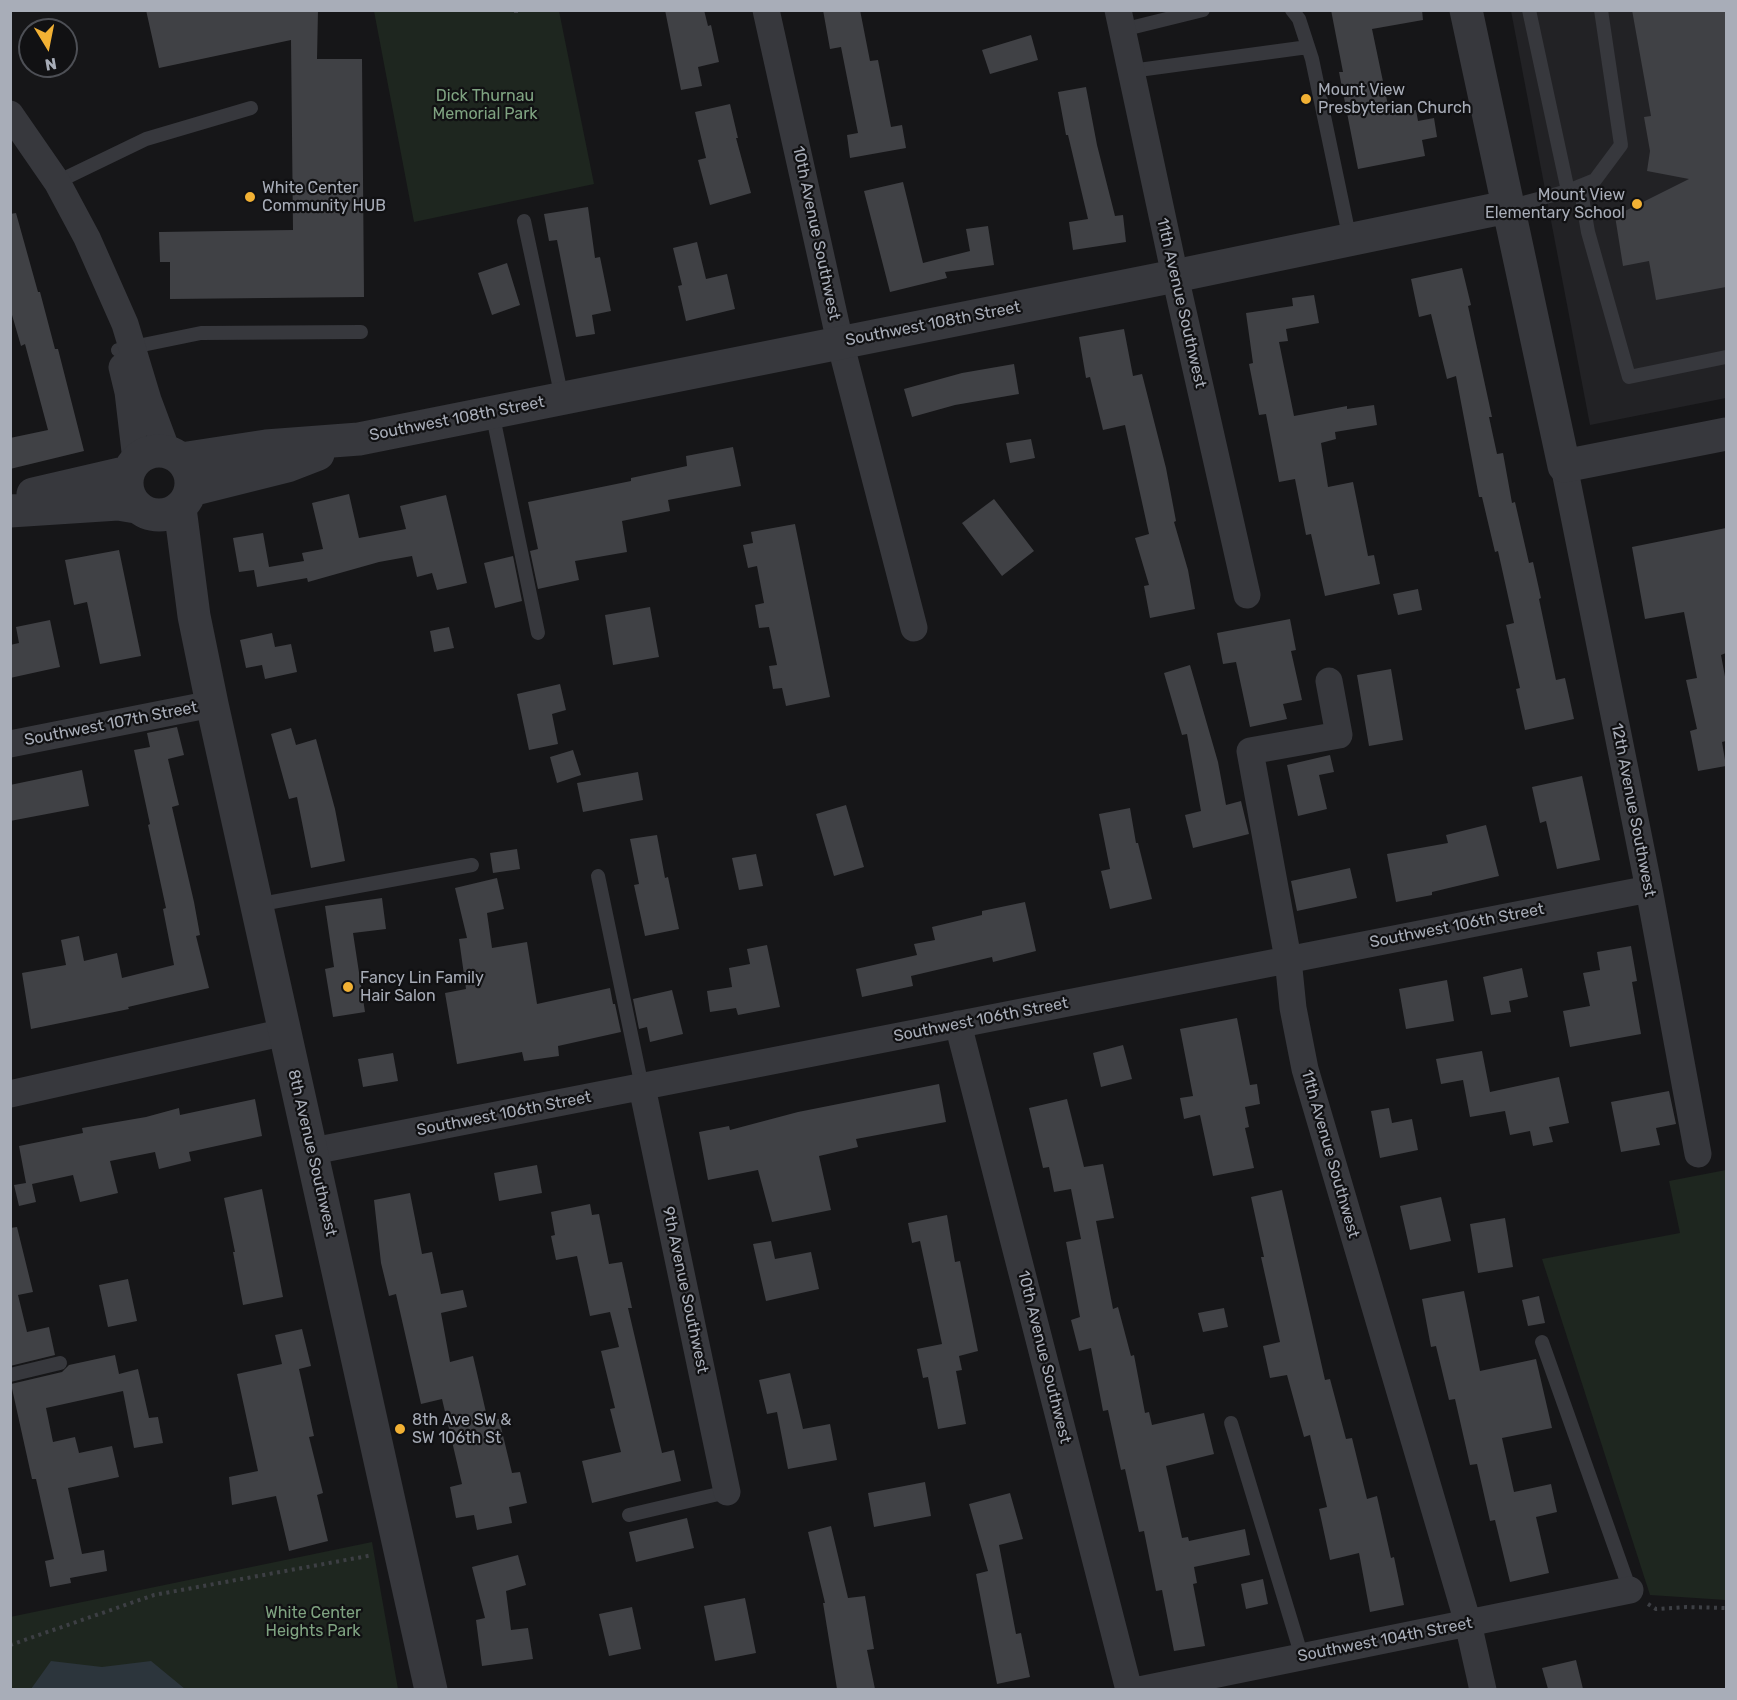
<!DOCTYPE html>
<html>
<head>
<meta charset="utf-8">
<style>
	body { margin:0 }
	#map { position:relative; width:1737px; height:1700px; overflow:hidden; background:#161618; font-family:Rubik,sans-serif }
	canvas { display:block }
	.frame { position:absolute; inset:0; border:12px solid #a8adb8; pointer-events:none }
	.north { position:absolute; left:18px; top:18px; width:60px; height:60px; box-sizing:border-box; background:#111113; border:2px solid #4d4f55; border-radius:50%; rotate:170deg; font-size:16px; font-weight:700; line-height:24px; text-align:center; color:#a8adb8 }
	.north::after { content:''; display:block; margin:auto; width:21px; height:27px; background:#f2b134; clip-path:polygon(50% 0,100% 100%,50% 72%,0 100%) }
</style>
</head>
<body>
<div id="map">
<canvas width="1737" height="1700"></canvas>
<div class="frame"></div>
<div class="north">N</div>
</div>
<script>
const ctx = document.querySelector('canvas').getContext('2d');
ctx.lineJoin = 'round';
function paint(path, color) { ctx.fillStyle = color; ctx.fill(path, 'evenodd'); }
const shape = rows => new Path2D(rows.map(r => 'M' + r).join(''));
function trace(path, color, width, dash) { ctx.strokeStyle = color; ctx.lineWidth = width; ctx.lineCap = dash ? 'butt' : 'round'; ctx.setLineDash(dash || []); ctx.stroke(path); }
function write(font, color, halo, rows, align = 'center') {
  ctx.font = font + ' Rubik,sans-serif'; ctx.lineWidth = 4.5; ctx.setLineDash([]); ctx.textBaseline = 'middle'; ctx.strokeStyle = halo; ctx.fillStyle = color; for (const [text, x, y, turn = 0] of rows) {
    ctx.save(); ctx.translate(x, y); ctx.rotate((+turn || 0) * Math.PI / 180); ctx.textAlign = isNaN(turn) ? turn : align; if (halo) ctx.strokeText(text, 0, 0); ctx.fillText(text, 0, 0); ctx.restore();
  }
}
paint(shape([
	[1511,11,1726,11,1726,398,1590,425]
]), '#222225');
paint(shape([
	[374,11,559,11,594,184,414,222],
	[1726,1170,1726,1600,1650,1595,1542,1259,1680,1233,1669,1181],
	[372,1542,398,1689,11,1689,10,1617]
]), '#1e261f');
paint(shape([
	[51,1661,102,1667,151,1661,185,1689,31,1689]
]), '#2c353c');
paint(shape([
	[146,10,318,10,317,59,362,59,364,297,170,299,170,262,160,262,159,232,293,230,291,40,159,68],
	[665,10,704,10,708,26,711,25,719,62,698,67,702,86,681,90],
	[823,10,860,10,870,61,878,60,891,127,902,125,906,148,850,158,847,135,858,133,841,47,830,49],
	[1331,10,1422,10,1423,20,1372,29,1390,115,1416,110,1418,121,1434,118,1437,137,1422,140,1425,156,1358,169,1339,72,1343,72],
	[1632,10,1726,10,1726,287,1656,300,1649,261,1623,266,1615,216,1689,179,1647,171,1650,151,1644,117,1651,116],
	[1031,35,1038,60,990,74,982,50],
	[1086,87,1097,145,1115,216,1123,215,1126,242,1073,250,1069,222,1088,219,1068,135,1066,135,1058,92],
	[730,104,738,138,736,138,751,193,710,205,698,160,706,158,695,112],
	[903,182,923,263,970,251,966,229,988,226,994,265,945,272,947,278,890,292,864,191],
	[588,207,595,258,600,257,611,311,592,315,595,334,576,337,557,240,549,241,544,214],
	[16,213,38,292,40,292,55,349,58,349,84,451,10,469,10,438,48,430,25,344,21,346,10,308,10,214],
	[697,242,706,279,727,274,735,309,686,321,678,286,682,285,673,248],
	[507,263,520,305,492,315,478,273],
	[1462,268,1471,305,1468,306,1492,417,1489,417,1497,454,1503,453,1512,503,1515,502,1529,563,1533,562,1541,598,1539,599,1556,680,1565,678,1574,719,1525,730,1516,689,1520,688,1506,625,1514,623,1498,551,1495,552,1482,497,1479,497,1456,376,1447,379,1431,314,1419,317,1411,279],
	[1314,295,1319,323,1286,329,1288,341,1279,342,1294,416,1347,406,1347,409,1374,405,1377,425,1335,432,1336,439,1321,443,1328,487,1353,482,1368,556,1374,555,1380,584,1325,596,1311,534,1306,535,1295,479,1279,482,1266,414,1259,415,1249,364,1253,363,1246,313,1293,306,1292,298],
	[1124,329,1133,376,1142,374,1166,468,1176,521,1174,522,1188,570,1195,609,1150,618,1144,586,1149,585,1135,538,1149,534,1125,425,1103,430,1090,377,1086,378,1079,337],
	[1014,364,1019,394,955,405,912,417,904,389,962,373],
	[1031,439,1035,458,1010,463,1006,443],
	[733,447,741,486,668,500,670,511,622,521,627,552,575,561,579,580,538,589,530,551,538,549,528,502,631,481,631,478,687,466,686,456],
	[349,494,359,538,406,529,400,506,446,495,467,583,437,590,432,573,417,577,412,556,379,562,308,582,307,578,257,587,254,570,239,572,233,538,263,533,269,567,304,561,302,553,323,549,312,503],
	[994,499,1034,551,1002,576,962,523],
	[795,524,830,697,786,706,782,688,773,689,769,666,777,665,769,627,759,628,755,605,764,603,757,566,748,568,743,545,753,543,751,532],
	[1726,528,1726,653,1721,655,1726,682,1726,741,1722,742,1726,766,1698,771,1690,731,1697,729,1686,680,1697,678,1684,612,1645,619,1632,547],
	[119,550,141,656,100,664,87,602,74,605,65,560],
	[513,556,522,601,495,608,484,563],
	[1418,589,1422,610,1398,615,1393,594],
	[650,607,659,657,613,665,605,615],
	[1290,619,1296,650,1291,651,1302,700,1283,704,1287,719,1250,727,1236,662,1223,664,1217,633],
	[50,620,60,667,10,678,10,645,19,643,16,627],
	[449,627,454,648,434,652,430,631],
	[272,633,275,647,291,644,297,672,265,679,262,665,246,668,240,640],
	[1190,665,1218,762,1226,805,1241,801,1249,834,1193,848,1185,815,1201,811,1187,734,1182,735,1164,673],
	[1391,669,1403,740,1369,746,1357,675],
	[560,684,566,710,552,714,558,744,529,750,517,694],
	[177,727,184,755,168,759,179,805,172,807,194,902,200,935,196,936,209,988,128,1007,129,1009,31,1029,22,973,66,965,61,940,79,936,84,961,117,953,122,978,174,965,163,909,166,908,148,825,150,824,134,750,150,747,147,733],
	[291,728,296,745,316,739,335,809,345,861,311,868,297,797,289,799,271,734],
	[573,750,581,775,557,783,550,757],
	[1330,755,1334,772,1319,775,1327,809,1298,816,1287,765],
	[82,770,89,806,10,821,10,785],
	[638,772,643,800,583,812,577,783],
	[1582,776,1600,860,1557,869,1546,821,1540,823,1532,787],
	[846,805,864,867,834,876,816,814],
	[1130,808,1136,843,1138,843,1152,899,1110,909,1101,871,1110,869,1099,814],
	[1486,825,1499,876,1432,892,1432,895,1396,902,1387,854,1448,843,1446,835],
	[657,835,665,878,668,877,679,929,645,936,634,885,639,884,630,839],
	[517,849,520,869,493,873,490,853],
	[756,854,763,886,739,890,732,858],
	[1350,868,1357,898,1297,911,1291,881],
	[497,878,504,909,487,913,492,948,527,942,537,1004,610,988,613,1004,615,1004,621,1032,558,1046,559,1056,524,1061,522,1052,457,1064,445,993,466,989,459,939,467,938,455,888],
	[382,898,386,929,353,933,365,1012,333,1017,325,969,334,967,325,906],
	[1025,902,1036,951,993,962,992,957,911,976,913,986,862,997,856,969,917,955,914,944,935,940,932,927,982,915,982,911],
	[767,945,780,1007,738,1015,736,1008,710,1012,707,991,732,987,729,968,750,964,747,949],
	[1631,946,1637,981,1632,982,1641,1034,1570,1047,1563,1011,1590,1006,1583,973,1600,970,1597,952],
	[1522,968,1528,997,1509,1001,1511,1012,1491,1015,1483,977],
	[1447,980,1454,1021,1406,1029,1399,989],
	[672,990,683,1034,650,1042,647,1027,639,1029,633,999],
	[1237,1018,1250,1085,1257,1084,1260,1104,1245,1107,1249,1127,1245,1128,1254,1168,1213,1176,1200,1115,1184,1119,1180,1098,1193,1096,1180,1029],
	[1123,1045,1132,1079,1101,1087,1093,1053],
	[1482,1051,1490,1092,1559,1077,1569,1123,1549,1127,1553,1142,1533,1146,1530,1131,1510,1135,1505,1111,1470,1117,1463,1080,1441,1084,1436,1059],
	[393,1053,398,1081,363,1087,358,1059],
	[939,1084,946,1122,856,1139,858,1147,819,1156,831,1210,772,1222,758,1170,708,1180,699,1132,729,1126,730,1130,798,1112],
	[1669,1091,1676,1124,1656,1128,1660,1145,1621,1152,1611,1102],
	[255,1099,262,1136,189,1152,191,1161,159,1169,155,1152,110,1161,118,1193,80,1202,73,1175,32,1184,36,1202,19,1206,14,1185,26,1183,19,1146,83,1133,82,1128,146,1117,179,1108,180,1115],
	[1067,1099,1084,1167,1103,1164,1114,1218,1096,1221,1113,1309,1118,1307,1131,1356,1134,1355,1145,1413,1149,1412,1152,1425,1204,1413,1214,1454,1166,1466,1182,1538,1188,1537,1189,1541,1245,1529,1250,1555,1194,1567,1197,1583,1193,1584,1205,1646,1174,1651,1162,1590,1156,1591,1144,1531,1139,1532,1125,1469,1121,1470,1108,1410,1103,1411,1091,1348,1079,1351,1071,1320,1080,1317,1066,1242,1081,1239,1071,1189,1054,1192,1049,1167,1043,1168,1029,1108],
	[1389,1108,1392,1123,1412,1119,1418,1150,1380,1158,1371,1111],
	[537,1165,542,1193,499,1201,494,1173],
	[262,1189,283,1297,243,1305,233,1252,235,1252,224,1198],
	[1282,1190,1325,1380,1330,1379,1346,1439,1352,1438,1367,1499,1377,1496,1391,1558,1394,1557,1404,1605,1370,1612,1359,1553,1330,1560,1319,1509,1327,1507,1310,1435,1304,1437,1287,1375,1270,1378,1263,1346,1280,1342,1261,1257,1264,1257,1251,1197],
	[410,1193,422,1254,432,1252,441,1294,463,1290,467,1307,441,1313,450,1362,473,1356,488,1421,499,1419,512,1473,520,1472,527,1503,509,1507,512,1523,477,1530,474,1515,456,1518,450,1487,462,1484,442,1399,421,1404,396,1294,389,1296,381,1263,374,1200],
	[1441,1197,1451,1241,1410,1250,1400,1206],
	[590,1204,592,1215,599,1214,609,1264,622,1262,632,1308,628,1308,662,1453,674,1450,681,1481,592,1503,582,1461,621,1452,610,1409,615,1408,601,1351,619,1347,610,1312,590,1316,577,1256,556,1260,551,1236,555,1235,551,1212],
	[947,1215,955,1262,960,1261,978,1351,959,1356,962,1370,956,1371,966,1424,938,1429,928,1377,923,1378,917,1349,942,1344,920,1241,912,1243,908,1223],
	[1505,1218,1513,1267,1478,1273,1470,1224],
	[17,1227,33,1292,18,1295,27,1332,49,1327,55,1355,10,1366,10,1228],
	[771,1241,775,1259,811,1252,819,1289,766,1301,753,1244],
	[128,1279,137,1321,108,1327,99,1285],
	[1464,1291,1480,1371,1536,1359,1552,1428,1502,1438,1514,1492,1551,1484,1557,1512,1536,1517,1549,1573,1510,1582,1495,1520,1490,1521,1477,1464,1470,1465,1455,1399,1449,1400,1436,1346,1431,1347,1422,1299],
	[1539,1296,1545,1323,1528,1326,1522,1300],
	[1224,1308,1228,1327,1203,1332,1198,1313],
	[302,1329,311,1366,299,1369,314,1436,309,1437,323,1493,317,1495,328,1541,289,1551,276,1496,232,1505,229,1477,258,1471,237,1374,282,1364,275,1335],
	[115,1355,119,1374,138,1369,149,1418,158,1417,163,1443,134,1448,123,1391,46,1408,53,1442,75,1437,79,1453,112,1446,119,1477,68,1488,82,1554,104,1550,107,1571,70,1578,71,1583,50,1587,45,1561,54,1559,36,1479,32,1479,11,1384,62,1372,69,1365],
	[790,1373,803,1429,830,1424,837,1460,788,1469,777,1412,767,1414,759,1380],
	[925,1482,931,1516,874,1527,868,1493],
	[1010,1493,1023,1539,999,1545,1016,1634,1021,1633,1030,1677,997,1684,976,1574,988,1571,969,1504],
	[687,1518,694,1548,636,1562,629,1532],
	[831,1526,848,1598,865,1596,874,1649,867,1650,875,1689,837,1689,823,1603,825,1603,808,1532],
	[518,1555,526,1585,506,1591,511,1630,528,1628,533,1659,482,1666,476,1620,485,1618,472,1567],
	[1263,1579,1268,1604,1246,1609,1241,1584],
	[745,1598,756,1653,715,1661,704,1606],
	[632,1607,641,1649,609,1656,599,1614],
	[1576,1660,1583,1689,1548,1689,1542,1668]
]), '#404145');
trace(shape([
	[516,13,516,10],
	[1648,1604,1656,1609,1686,1607,1726,1608],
	[10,1645,154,1595,373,1555]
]), '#3d3f44', 4, [3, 4.5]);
trace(shape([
	[1292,10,1299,19,1312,59,1350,240],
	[1529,10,1568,191],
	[1122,30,1203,10],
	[1131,71,1308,47],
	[57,182,146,139,251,108],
	[1580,186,1588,232,1629,377,1726,357],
	[1508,207,1568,191,1595,180,1621,145,1601,10],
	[524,221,562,398],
	[118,350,201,333,361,332],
	[492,412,538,633],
	[598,876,642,1087],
	[256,905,472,865],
	[1542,1342,1630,1590],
	[10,1375,60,1363],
	[1231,1423,1302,1657],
	[629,1515,727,1492]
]), '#37383d', 14);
trace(shape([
	[766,10,840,342,914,628],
	[1118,10,1175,276,1247,595],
	[10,114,57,182,87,238,125,324,148,400,167,451],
	[122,367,128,392,136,460],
	[1564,466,1649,889,1698,1154],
	[1329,681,1339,735,1250,751,1288,959,1293,1008,1305,1069,1468,1623,1483,1690],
	[10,744,212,704],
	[958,1024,1129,1690],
	[642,1087,727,1492],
	[10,1094,285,1032],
	[313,1151,1649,889],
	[1139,1690,1630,1590]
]), '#37383d', 27);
trace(shape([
	[1466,10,1564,466,1726,434],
	'127 483a32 32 0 1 1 64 0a32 32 0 1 1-64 0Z',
	[181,459,266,446,359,439,1175,276,1507,207],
	[191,490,287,466,318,454],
	[33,494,128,472],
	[180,508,194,616,212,704,431,1690],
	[10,511,118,504,136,507]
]), '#37383d', 33);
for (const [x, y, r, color] of [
	[1306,99,6,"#f2b134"],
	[250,197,6,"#f2b134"],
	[1637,204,6,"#f2b134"],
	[348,987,6,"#f2b134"],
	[400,1429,6,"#f2b134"]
]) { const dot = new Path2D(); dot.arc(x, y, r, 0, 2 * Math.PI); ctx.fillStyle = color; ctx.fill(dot); trace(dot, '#111113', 2); }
write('16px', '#a8adb8', '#111113', [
	["Mount View",1318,90],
	["Presbyterian Church",1318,108],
	["White Center",262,188],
	["Community HUB",262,206],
	["Mount View",1625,195,"right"],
	["Elementary School",1625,213,"right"],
	["Fancy Lin Family",360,978],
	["Hair Salon",360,996],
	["8th Ave SW &",412,1420],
	["SW 106th St",412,1438]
], 'left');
write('16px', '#7fa381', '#111113', [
	["Dick Thurnau",485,96],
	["Memorial Park",485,114],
	["White Center",313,1613],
	["Heights Park",313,1631]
]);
write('16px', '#a8adb8', '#111113', [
	["10th Avenue Southwest",816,233,78],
	["11th Avenue Southwest",1181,303,77],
	["Southwest 108th Street",933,324,-11],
	["Southwest 108th Street",457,419,-11],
	["Southwest 107th Street",111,724,-11],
	["12th Avenue Southwest",1633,810,79],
	["Southwest 106th Street",1457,926,-11],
	["Southwest 106th Street",981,1020,-11],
	["Southwest 106th Street",504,1114,-11],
	["8th Avenue Southwest",312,1153,77],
	["11th Avenue Southwest",1330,1154,74],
	["9th Avenue Southwest",685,1290,78],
	["10th Avenue Southwest",1044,1357,76],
	["Southwest 104th Street",1385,1640,-11]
]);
</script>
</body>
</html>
